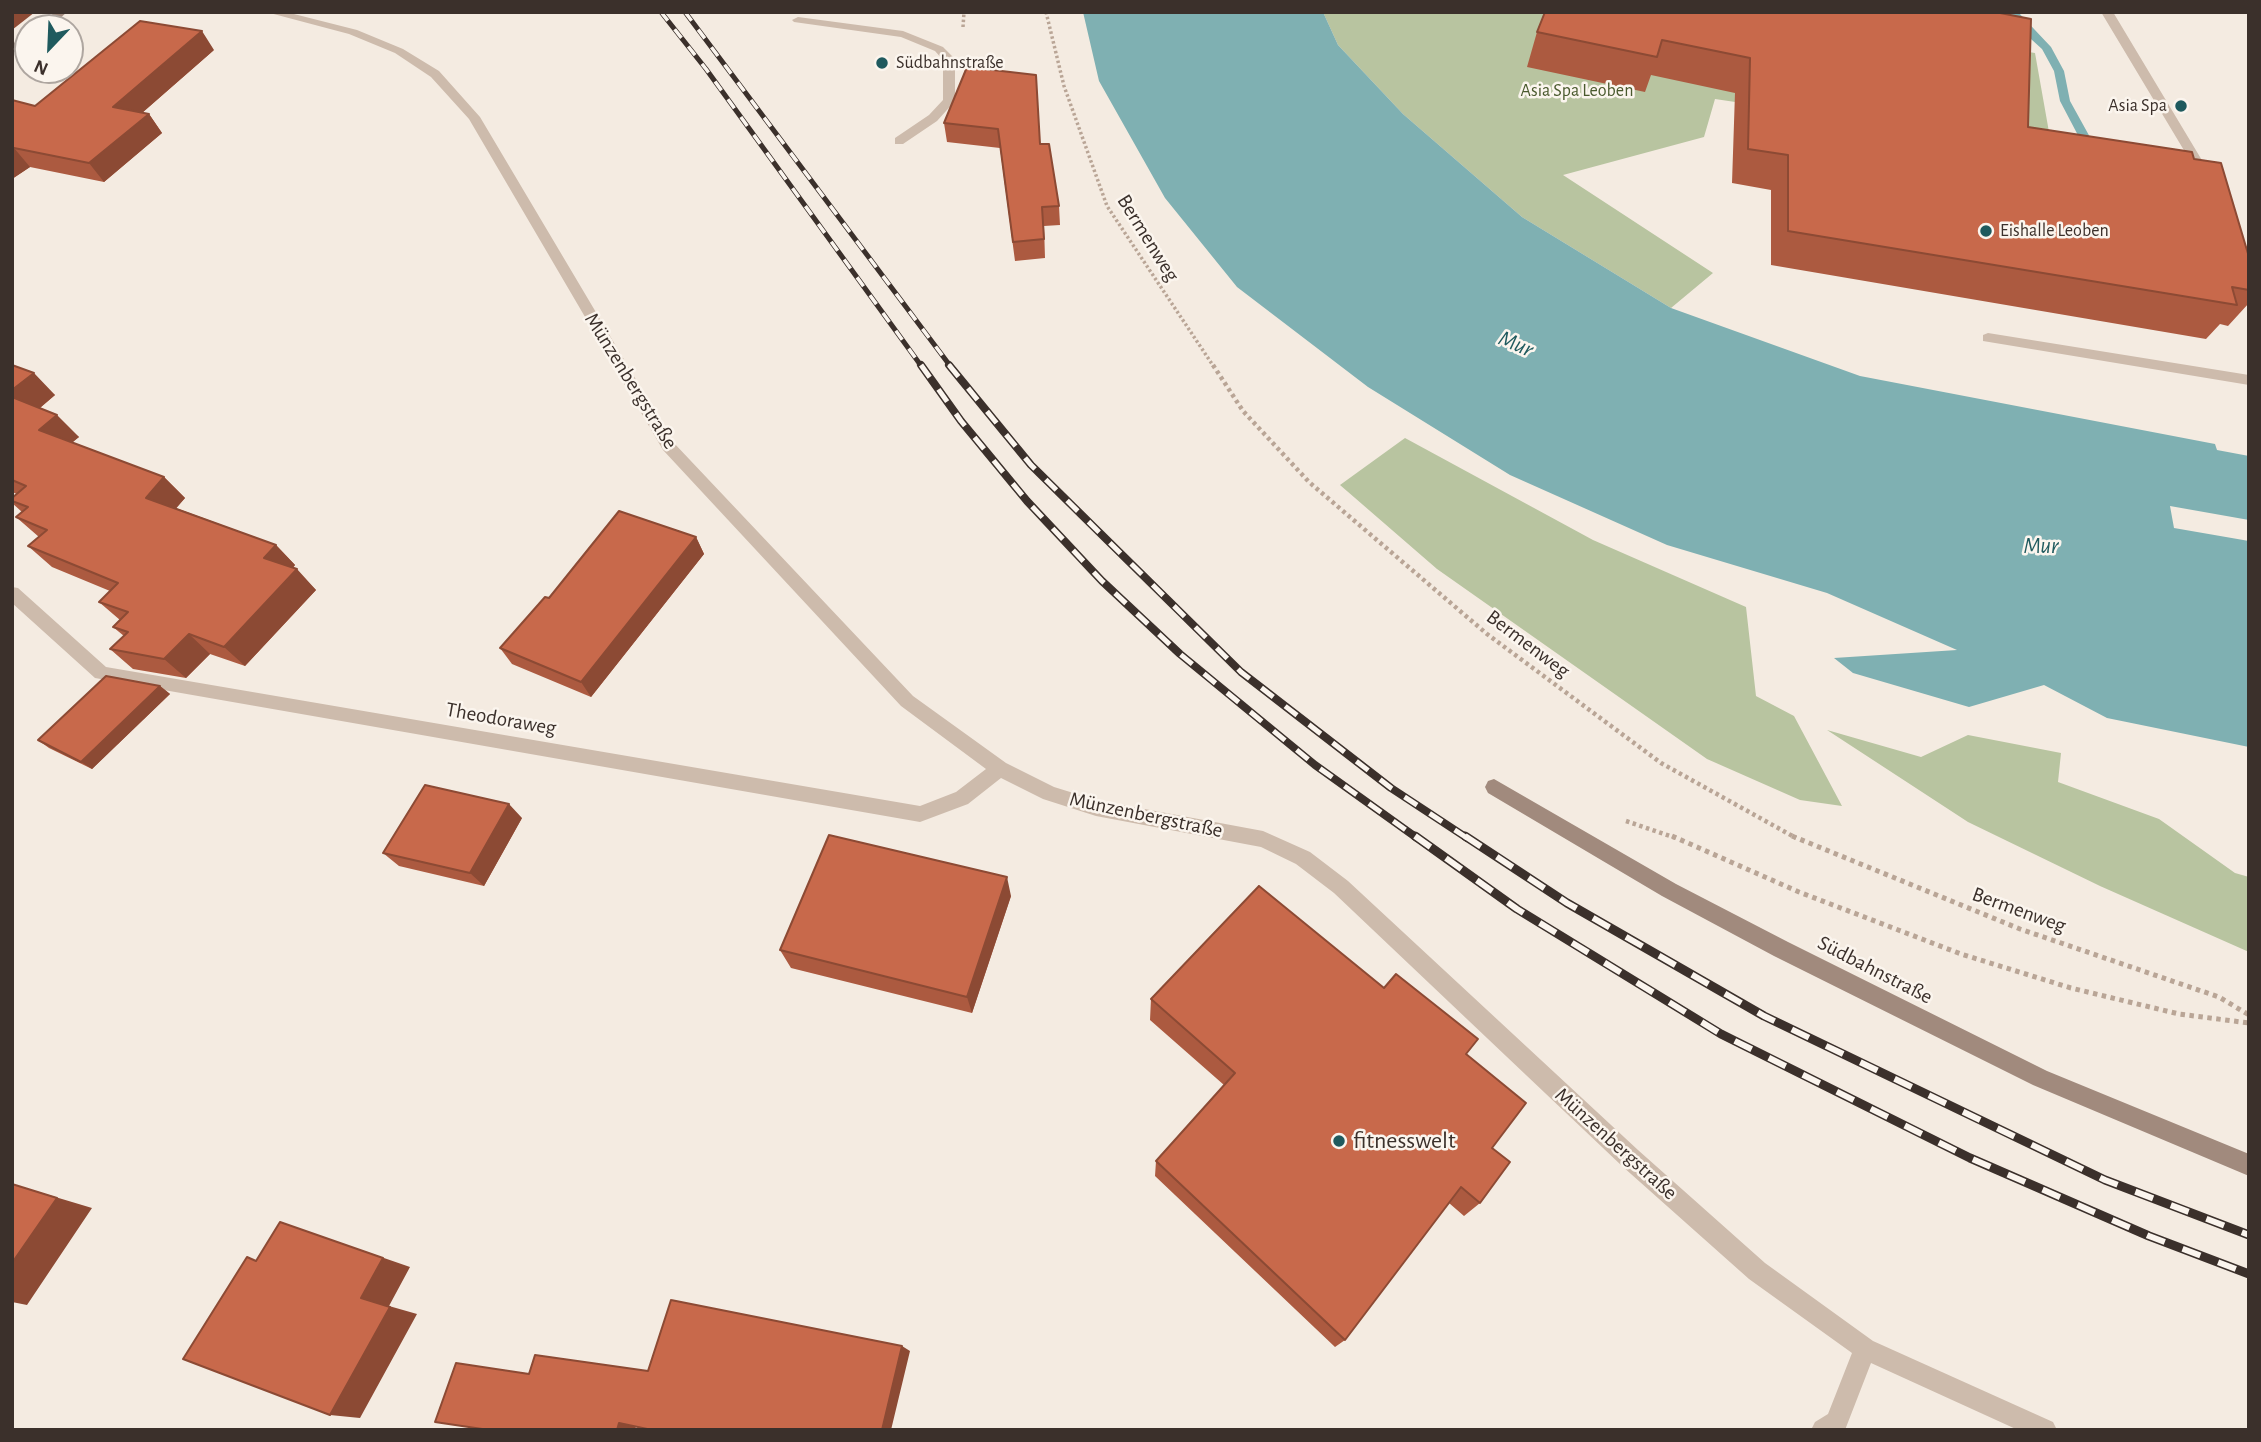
<!DOCTYPE html>
<html>
<head>
<meta charset="utf-8">
<style>
	body { margin:0 }
	#map { position:relative; width:2261px; height:1442px; overflow:hidden; background:#f4ebe1; font-family:"Alegreya Sans",sans-serif }
	canvas { display:block }
	.frame { position:absolute; inset:0; border:14px solid #3b302b; pointer-events:none }
	.north { position:absolute; left:14px; top:14px; width:70px; height:70px; box-sizing:border-box; background:#fbf5ee; border:2px solid #aea6a0; border-radius:50%; rotate:203deg; font-size:19px; font-weight:700; line-height:28px; text-align:center; color:#3b302b }
	.north::after { content:''; display:block; margin:auto; width:24px; height:32px; background:#1f5a5e; clip-path:polygon(50% 0,100% 100%,50% 72%,0 100%) }
</style>
</head>
<body>
<div id="map">
<canvas width="2261" height="1442"></canvas>
<div class="frame"></div>
<div class="north">N</div>
</div>
<script>
const ctx = document.querySelector('canvas').getContext('2d');
ctx.lineJoin = 'round';
function paint(path, color) { ctx.fillStyle = color; ctx.fill(path, 'evenodd'); }
const shape = rows => new Path2D(rows.map(r => 'M' + r).join(''));
function trace(path, color, width, dash) { ctx.strokeStyle = color; ctx.lineWidth = width; ctx.lineCap = dash ? 'butt' : 'round'; ctx.setLineDash(dash || []); ctx.stroke(path); }
function write(font, color, halo, rows, align = 'center') {
  ctx.font = font + ' "Alegreya Sans",sans-serif'; ctx.lineWidth = 5; ctx.setLineDash([]); ctx.textBaseline = 'middle'; ctx.strokeStyle = halo; ctx.fillStyle = color; for (const [text, x, y, turn = 0] of rows) {
    ctx.save(); ctx.translate(x, y); ctx.rotate((+turn || 0) * Math.PI / 180); ctx.textAlign = isNaN(turn) ? turn : align; if (halo) ctx.strokeText(text, 0, 0); ctx.fillText(text, 0, 0); ctx.restore();
  }
}
paint(shape([
	[1323,12,1940,12,1938,37,2035,53,2052,149,1715,99,1704,137,1563,175,1713,273,1671,308,1522,217,1403,114,1338,45],
	[1405,438,1593,540,1746,607,1756,696,1794,716,1842,806,1800,800,1707,759,1437,569,1340,485],
	[1827,730,1921,757,1968,735,2061,753,2058,782,2159,819,2235,873,2249,877,2249,952,2100,886,1968,822]
]), '#b8c4a0');
paint(shape([
	[1083,12,1323,12,1338,45,1403,114,1522,217,1671,308,1860,376,2215,444,2217,450,2249,456,2249,520,2170,506,2174,528,2249,541,2249,747,2107,718,2044,685,1969,707,1853,673,1834,658,1957,650,1827,593,1667,545,1510,475,1368,387,1237,287,1165,198,1099,81]
]), '#7fb0b2');
paint(shape([
	[2008,12,2018,12,2051,47,2064,71,2070,101,2091,139,2089,141,2081,141,2060,101,2054,71,2042,49,2021,30,2008,12]
]), '#7fb0b2');
trace(shape([
	[1046,12,1064,86,1107,206,1214,367],
	[963,27,964,12]
]), '#b9a596', 3.5, [2.5, 2.5]);
trace(shape([
	[1213,365,1243,411,1309,482,1487,634,1661,763,1796,838],
	[1626,821,1676,838]
]), '#b9a596', 4.5, [3.5, 3.5]);
trace(shape([
	[1672,836,1799,892,1961,954,2071,988,2179,1014,2249,1023],
	[1792,836,2020,929,2219,997,2249,1015]
]), '#b9a596', 5, [4.5, 4.5]);
paint(shape([
	[2101,12,2113,12,2212,177,2211,180,2206,181,2200,177,2101,12],
	[798,17,903,31,943,47,955,59,955,101,937,121,903,144,895,144,895,138,929,115,943,100,943,60,935,51,901,37,794,22,792,20,798,17],
	[1988,333,2249,375,2249,385,1983,341,1983,335,1988,333]
]), '#cdbbac');
paint(shape([
	[266,12,286,12,357,30,403,49,439,71,480,117,673,442,913,696,1006,763,1054,787,1096,800,1263,831,1310,852,1348,881,1638,1150,1765,1263,1873,1341,2053,1422,2057,1430,2018,1430,1871,1363,1845,1430,1811,1430,1815,1422,1828,1414,1852,1353,1749,1279,1622,1166,1334,893,1296,864,1261,847,1096,816,1043,799,1001,778,968,804,920,822,95,678,12,603,12,587,18,588,106,667,920,806,956,792,986,769,901,706,663,450,469,119,431,77,395,53,349,34,266,12]
]), '#cdbbac');
paint(shape([
	[55,12,67,12,49,28,36,28,55,12],
	[28,35,28,44,12,53,12,44,28,35],
	[1494,779,1676,884,1788,942,2047,1071,2249,1154,2249,1176,2033,1085,1774,956,1662,896,1488,793,1485,787,1488,781,1494,779]
]), '#a18a7d');
const railFar2 = shape([
	[661,12,706,69,922,367],
	[685,12,951,367]
]);
const railFar1 = shape([
	[921,365,961,421,1027,501,1102,581,1180,654,1315,765,1417,838],
	[949,365,1031,465,1241,672,1391,788,1467,838]
]);
const rail = shape([
	[1415,836,1517,909,1721,1034,1970,1158,2149,1236,2249,1274],
	[1465,836,1567,903,1764,1016,2105,1180,2249,1235]
]);
trace(railFar2, '#3b302b', 5);
trace(railFar1, '#3b302b', 8);
trace(rail, '#3b302b', 9);
trace(railFar2, '#fbf5ee', 3.5, [11]);
trace(railFar1, '#fbf5ee', 5, [15]);
trace(rail, '#fbf5ee', 6, [19]);
paint(shape([
	[1995,12,2028,127,2194,159,2249,257,2249,303,2228,326,2220,324,2206,339,1771,265,1771,190,1732,183,1735,93,1651,75,1645,92,1527,67,1537,32],
	[214,50,142,113,149,114,162,133,104,182,30,167,12,179,12,100,35,106],
	[967,67,1040,144,1059,206,1060,225,1044,226,1045,258,1015,261,1000,148,947,142,944,123],
	[12,365,55,395,40,408,79,437,72,442,164,477,185,498,176,508,276,545,295,565,293,568,316,590,245,666,210,654,186,678,133,669,110,649,124,636,113,627,120,620,99,602,110,591,52,567,28,546,39,537,16,517,22,512,12,503,12,498,17,494,12,492],
	[696,537,704,554,591,697,512,664,500,648,549,598],
	[160,686,170,694,92,769,49,748,38,740],
	[522,818,484,886,399,866,383,853],
	[1011,896,972,1013,791,968,780,950],
	[1151,999,1466,1054,1492,1148,1480,1203,1464,1216,1449,1203,1345,1340,1335,1347,1155,1176,1156,1161,1224,1085,1150,1020]
]), '#ac5a40');
paint(shape([
	[12,12,35,12,12,30],
	[202,31,214,50,127,126,113,107],
	[149,114,162,133,104,182,89,163],
	[14,148,30,167,12,179,12,149],
	[34,373,55,395,29,417,12,400,12,390],
	[57,415,79,437,61,452,39,430],
	[164,477,185,498,167,519,146,498],
	[696,537,704,554,591,697,581,682],
	[276,545,295,565,283,578,264,558],
	[297,569,316,590,245,666,224,647],
	[189,634,210,654,186,678,164,659],
	[160,686,170,694,92,769,81,762],
	[509,804,522,818,484,886,470,873],
	[1007,877,1011,896,972,1013,967,997],
	[12,1184,92,1208,27,1305,12,1302],
	[280,1222,410,1267,389,1306,417,1314,360,1418,330,1415,361,1298],
	[902,1346,910,1351,891,1430,882,1430],
	[619,1423,636,1426,635,1430,617,1430]
]), '#8c4a34');
const building = shape([
	[1545,12,1995,12,2031,19,2028,127,2192,152,2194,159,2221,163,2249,257,2249,290,2232,287,2237,305,1788,231,1788,155,1748,149,1750,58,1662,40,1657,57,1537,32,1545,12],
	[140,21,202,31,113,107,149,114,89,163,14,148,12,149,12,100,35,106,140,21],
	[967,67,1036,75,1040,144,1049,144,1059,206,1042,207,1044,239,1013,242,998,129,944,123,967,67],
	[12,365,34,373,12,390,12,365],
	[12,397,57,415,39,430,164,477,146,498,276,545,264,558,297,569,224,647,189,634,164,659,110,649,128,632,113,627,128,612,99,602,118,583,28,546,47,530,16,517,28,507,12,501,12,498,26,486,12,480,12,397],
	[619,511,696,537,581,682,500,648,545,597,549,598,619,511],
	[106,676,160,686,81,762,38,740,106,676],
	[425,785,509,804,470,873,383,853,425,785],
	[829,835,1007,877,967,997,780,950,829,835],
	[1259,886,1384,988,1396,974,1478,1039,1466,1054,1526,1103,1492,1148,1510,1162,1480,1203,1461,1187,1345,1340,1156,1161,1235,1073,1151,999,1259,886],
	[12,1184,57,1198,12,1263,12,1184],
	[280,1222,383,1258,361,1298,390,1307,330,1415,183,1359,247,1257,256,1261,280,1222],
	[671,1300,902,1346,882,1430,652,1430,619,1423,617,1430,489,1430,435,1422,456,1363,529,1374,535,1355,648,1371,671,1300]
]);
paint(building, '#c8694b');
trace(building, '#8c4a34', 2);
for (const [x, y, r, color] of [
	[882,63,7,"#1f5a5e"],
	[2181,106,7,"#1f5a5e"],
	[1986,231,7,"#1f5a5e"],
	[1339,1141,7,"#1f5a5e"]
]) { const dot = new Path2D(); dot.arc(x, y, r, 0, 2 * Math.PI); ctx.fillStyle = color; ctx.fill(dot); trace(dot, '#fbf5ee', 2.5); }
write('18px', '#3b302b', '#fbf5ee', [
	["Südbahnstraße",896,63],
	["Asia Spa",2167,106,"right"],
	["Eishalle Leoben",2000,231]
], 'left');
write('18px', '#4a5a2e', '#fbf5ee', [
	["Asia Spa Leoben",1577,91]
]);
write('21px', '#3b302b', '#fbf5ee', [
	["Bermenweg",1148,238,58],
	["Münzenbergstraße",631,381,58],
	["Bermenweg",1528,644,37],
	["Theodoraweg",501,719,10],
	["Münzenbergstraße",1146,815,12],
	["Bermenweg",2019,910,20],
	["Südbahnstraße",1875,970,27],
	["Münzenbergstraße",1616,1144,42]
]);
write('italic 23px', '#1f5a5e', '#fbf5ee', [
	["Mur",1516,344,23],
	["Mur",2041,546]
]);
write('24px', '#3b302b', '#fbf5ee', [
	["fitnesswelt",1353,1141]
], 'left');
</script>
</body>
</html>
